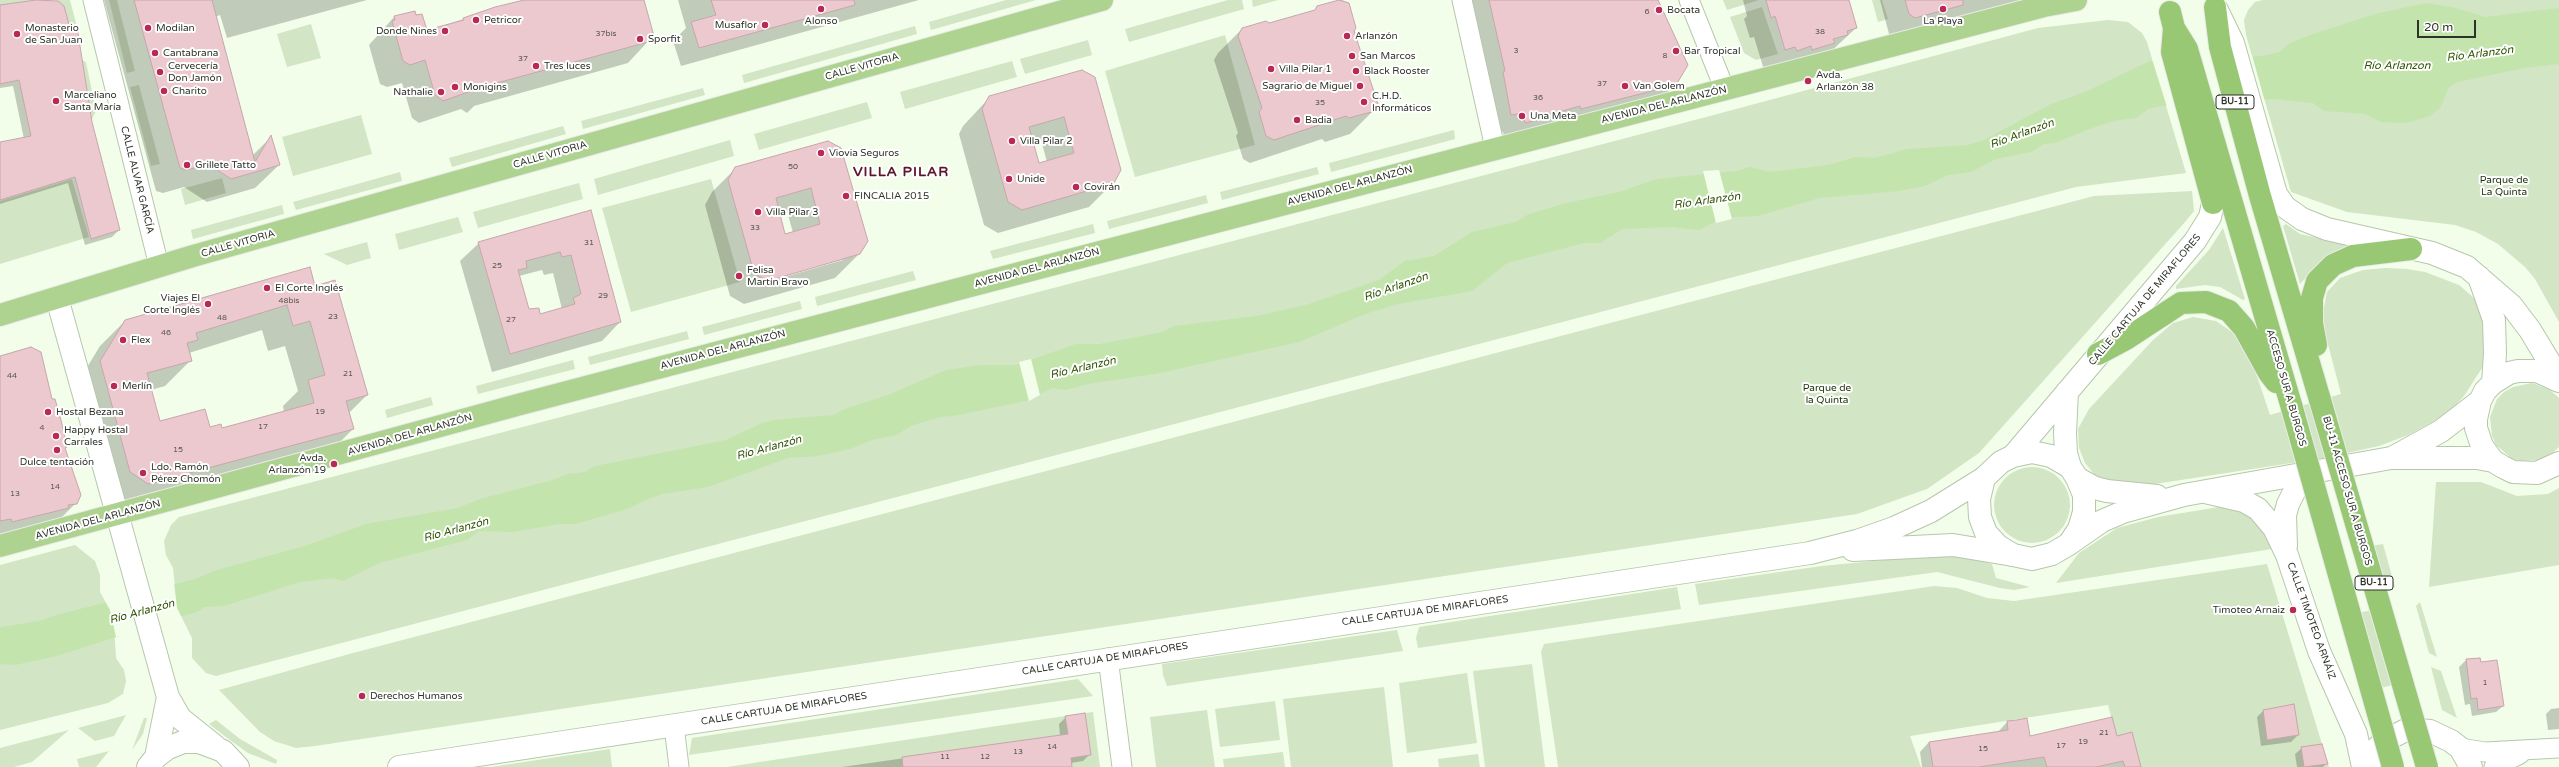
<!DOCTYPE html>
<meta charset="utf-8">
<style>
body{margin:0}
#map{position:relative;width:2559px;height:767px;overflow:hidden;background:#f2fee9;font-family:"Varela Round",sans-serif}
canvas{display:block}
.scale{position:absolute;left:2417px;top:20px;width:59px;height:18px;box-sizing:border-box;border:2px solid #2d3329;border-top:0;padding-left:5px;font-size:12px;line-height:14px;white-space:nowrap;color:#2d3329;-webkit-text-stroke:3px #fff;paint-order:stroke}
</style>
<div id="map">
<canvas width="2559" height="767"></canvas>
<div class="scale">20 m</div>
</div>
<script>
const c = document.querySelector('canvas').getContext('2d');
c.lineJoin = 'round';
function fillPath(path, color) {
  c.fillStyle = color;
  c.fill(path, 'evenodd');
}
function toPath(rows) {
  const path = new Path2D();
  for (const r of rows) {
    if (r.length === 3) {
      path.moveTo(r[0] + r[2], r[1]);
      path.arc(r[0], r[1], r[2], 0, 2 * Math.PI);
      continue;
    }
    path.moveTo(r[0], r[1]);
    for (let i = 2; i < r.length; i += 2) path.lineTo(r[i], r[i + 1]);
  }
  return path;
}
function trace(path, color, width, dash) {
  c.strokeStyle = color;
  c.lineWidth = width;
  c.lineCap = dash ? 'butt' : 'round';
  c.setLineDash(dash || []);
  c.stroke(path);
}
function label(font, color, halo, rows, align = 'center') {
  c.font = font + ' "Varela Round",sans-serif';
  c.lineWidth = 4;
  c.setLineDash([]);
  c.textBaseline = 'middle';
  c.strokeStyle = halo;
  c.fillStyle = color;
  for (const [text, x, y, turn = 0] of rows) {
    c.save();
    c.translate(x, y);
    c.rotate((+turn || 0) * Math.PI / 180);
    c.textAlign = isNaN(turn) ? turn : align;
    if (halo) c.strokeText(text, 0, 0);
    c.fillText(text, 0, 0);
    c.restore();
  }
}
fillPath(toPath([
 [0,0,36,0,0,5],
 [55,0,70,0,77,27,62,29,58,1],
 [109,0,117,0,135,71,127,73],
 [1006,0,1036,0,931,30,929,22],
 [1228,0,1242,0,1244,9,1129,42,1125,29],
 [1252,0,1278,0,1253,7],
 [1723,0,1759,0,1727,10],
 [1872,0,1882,0,1888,19,1878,22],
 [2263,0,2559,0,2559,322,2535,279,2525,267,2498,244,2476,232,2455,225,2347,212,2291,192,2246,35,2244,20,2248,10,2255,2],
 [1762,7,1778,54,1756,60,1744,53,1730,17],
 [2108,20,2128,22,2142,33,2147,42,2186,173,2076,187,216,676,206,673,192,658,192,638,177,608,173,568,166,555,164,541,171,525,179,517,1710,116,2038,28],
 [311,24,321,58,287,67,277,34],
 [915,26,917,34,744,83,742,75],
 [1225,35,1255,145,1135,177,1105,71],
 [1088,40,1092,55,1025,74,1020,59],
 [82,60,86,62,96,111,92,119],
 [1012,61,1017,77,905,109,900,92],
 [139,85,160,164,151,166,130,87],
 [703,88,705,95,583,129,581,121],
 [867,102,872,118,759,150,754,134],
 [361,115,372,154,293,176,282,137],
 [563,126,566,134,452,167,449,158],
 [1454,130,1455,139,1331,172,1329,163],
 [730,140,734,156,598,195,594,179],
 [1317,167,1319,174,1222,200,1220,192],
 [400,172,402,181,296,210,293,202],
 [222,178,226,193,185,205,181,189],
 [72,179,89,237,0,264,0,201],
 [711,179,740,282,631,312,602,208],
 [579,183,583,199,478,228,473,212],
 [2192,191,2194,211,2185,222,1979,453,1927,489,1857,514,315,746,296,748,274,741,260,732,219,690,353,653,2094,196],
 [1206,195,1208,203,1109,229,1107,221],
 [282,205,284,214,193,239,191,230],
 [458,217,463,232,399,250,395,234],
 [1093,224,1095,233,993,259,990,251],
 [2286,224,2300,234,2346,244,2347,247,2322,260,2300,284,2283,226],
 [2223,228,2245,299,2243,300,2220,287,2205,285,2176,289,2176,286,2209,250],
 [367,242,371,258,347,265,324,254],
 [2385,268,2407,269,2425,272,2459,285,2474,298,2482,313,2485,327,2484,365,2464,396,2451,410,2432,422,2408,435,2379,446,2324,458,2155,484,2124,485,2107,481,2094,474,2085,463,2079,448,2078,429,2089,409,2153,340,2173,323,2193,317,2216,321,2232,332,2249,352,2270,415,2341,394,2325,333,2323,313,2327,292,2340,278,2363,270],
 [913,271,916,280,817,306,815,297],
 [800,301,802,309,704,335,702,327],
 [687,331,689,339,590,365,588,357],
 [573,360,575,369,478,394,476,386],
 [2532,383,2550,390,2559,398,2559,447,2549,456,2540,460,2520,461,2511,458,2496,445,2492,436,2490,417,2497,399,2504,392,2513,387],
 [431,397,433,405,387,418,385,410],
 [2032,505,38],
 [2436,482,2481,482,2517,496,2548,494,2559,488,2559,565,2429,587],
 [2219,507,2242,510,2255,519,2268,537,2272,549,2056,583,2079,553,2117,528,2158,517],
 [2383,544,2395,587,2382,590,2370,546],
 [75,545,95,561,100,575,100,592,110,610,114,627,116,658,124,670,126,681,123,694,108,703,0,730,0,565],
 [1936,555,1964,557,1992,564,1996,578,2030,587,2014,590,2000,588,1937,572,1699,605,1695,584,1822,566],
 [2267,564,2329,767,2125,767,2108,705,1910,736,1921,767,1558,767,1541,652,1544,644,1934,586,1957,588,1987,598,2014,601],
 [1677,587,1681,609,1418,648,1416,638,1419,627],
 [2420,602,2437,657,2429,653,2416,606],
 [2390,606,2411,681,2380,688,2340,617],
 [1397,630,1403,651,1167,686,1163,675,1162,664],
 [1532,664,1545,767,1485,767,1473,671],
 [2431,667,2441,671,2457,718,2442,710],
 [1467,673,1477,743,1407,753,1399,683],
 [1078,679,1093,696,689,755,692,738],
 [1384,687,1393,767,1291,767,1283,699],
 [1275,701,1280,740,1220,747,1215,709],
 [1207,710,1215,767,1156,767,1150,717],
 [1093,712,1100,767,727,767,997,726],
 [126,715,114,736,95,741,78,728],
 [144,718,147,718,143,734,132,750],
 [216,720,240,739,277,760,276,764,248,753,226,737,209,724],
 [69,730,32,762,14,767,0,767,0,748],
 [610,749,612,767,491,767],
 [109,751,96,767,79,767,77,759],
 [1283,752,1285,767,1224,767,1223,759],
 [1478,754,1480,767,1439,767,1438,759]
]), '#d2e5c4');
fillPath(toPath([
 [2427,3,2456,8,2485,17,2559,8,2559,64,2524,68,2458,82,2449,87,2440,108,2430,116,2406,123,2381,122,2365,114,2324,111,2313,103,2275,99,2161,106,2148,109,2136,118,2118,120,2092,128,2055,143,2044,144,2031,152,1996,159,1971,172,1948,175,1925,186,1899,191,1819,198,1758,216,1735,217,1717,221,1699,230,1672,227,1622,229,1600,243,1584,243,1507,263,1472,291,1398,304,1365,314,1299,342,1160,373,1088,384,1066,390,1052,388,1026,401,953,416,940,417,910,426,897,435,872,440,850,449,818,456,788,458,708,487,662,494,643,501,630,508,576,524,559,524,513,532,479,531,467,540,379,563,343,581,333,578,300,582,224,606,204,607,199,611,53,657,15,665,0,664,0,627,40,621,53,616,195,579,217,570,305,546,366,524,458,508,480,499,549,481,568,474,585,472,595,466,726,440,760,424,774,420,834,415,845,409,888,395,946,370,981,365,1016,365,1076,344,1100,344,1163,332,1174,326,1257,316,1309,304,1379,280,1405,261,1434,256,1472,232,1516,222,1529,214,1566,203,1619,192,1657,179,1737,171,1749,167,1770,172,1828,165,1856,157,1875,158,1907,149,1968,145,1984,140,2051,104,2085,92,2150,61,2263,56,2280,52,2290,43,2310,35,2375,14]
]), '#c4e4ad');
fillPath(toPath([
 [2252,55,2265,102,2167,107,2152,59],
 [1719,170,1732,219,1716,223,1703,171],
 [1031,359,1040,395,1029,401,1019,362],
 [174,582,177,608,182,618,159,628,116,637,110,610,105,601]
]), '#f2fee9');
fillPath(toPath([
 [43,0,58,2,119,230,112,237,85,245,68,183,0,204,0,143,24,139,13,86,0,88,0,6],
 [104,0,367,0,227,38,220,15,215,17,253,155,271,137,279,165,255,188,207,202,184,187,163,193,156,191],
 [523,0,643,0,653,36,628,63,474,106,467,113,461,109,419,123,412,118,402,83,387,87,380,84,369,45,394,17,415,12,426,31],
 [678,0,919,0,681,66,673,41,686,28],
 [1342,0,1348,3,1374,110,1350,134,1325,142,1322,139,1250,163,1243,159,1236,136,1238,133,1214,60,1218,53,1242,29,1269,24,1314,11,1318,7],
 [1465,0,1658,0,1668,27,1670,26,1686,65,1676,84,1656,104,1506,142,1503,132,1492,135],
 [1743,0,1848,0,1856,28,1826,56,1764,70,1754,37,1750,38,1744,19,1747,16],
 [1880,0,2049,0,1895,38,1889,34],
 [1082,71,1113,183,1089,207,998,233,984,225,959,134,963,126,990,97],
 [1041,140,1047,162,1038,164,1032,143],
 [840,149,859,254,835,278,744,304,730,296,705,205,712,192,736,168],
 [787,211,793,233,785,235,779,213],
 [843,258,843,260,764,283,763,281],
 [591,211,620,322,602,341,492,372,460,261,479,243],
 [542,270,544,275,553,273,562,309,540,315,528,310,519,276],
 [314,287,367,395,349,413,353,429,328,454,122,509,75,387,100,346,126,320],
 [262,330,268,351,285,346,298,391,283,406,284,412,221,429,160,422,151,390,165,386,191,360,189,353],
 [0,357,52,401,66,447,64,449,76,503,58,521,0,538],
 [2480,659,2503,706,2496,712,2472,716,2470,704,2465,705,2459,667,2466,660],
 [2559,708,2559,729,2548,730,2546,714,2551,709],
 [2263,711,2298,735,2291,742,2261,746,2257,717],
 [1066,717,1090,754,1083,761,1071,763,1071,767,842,767,1060,736,1059,724],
 [2007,722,2029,737,2116,738,2132,734,2141,767,1922,767,1920,752,1929,742,1998,732],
 [2302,748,2326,764,2323,767,2297,767,2295,754]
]), '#0003');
const building = toPath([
 [36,0,58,1,64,6,70,28,77,27,92,122,120,230,91,239,75,177,0,200,0,142,31,136,19,80,0,84,0,5,36,0],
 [134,0,212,0,255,162,271,135,280,165,231,179,208,164,187,170,180,168,134,0],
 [524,0,644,0,654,36,651,37,652,41,493,84,491,90,485,86,443,101,435,95,425,60,410,65,403,61,392,21,395,20,394,16,415,11,416,15,422,14,427,30,464,20,463,18,495,7,524,0],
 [711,0,854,0,855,5,699,48,691,22,716,15,711,0],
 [1339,0,1349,3,1356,28,1354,31,1378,104,1375,111,1349,118,1346,116,1274,140,1266,136,1259,112,1262,108,1238,36,1242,28,1266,21,1269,23,1315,10,1317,6,1339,0],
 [1489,0,1658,0,1688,65,1676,85,1581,109,1580,106,1566,110,1548,114,1549,117,1525,123,1523,113,1511,115,1503,72,1505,71,1489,0],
 [1766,0,1849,0,1857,28,1847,31,1848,35,1833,39,1835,43,1812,50,1811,46,1797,51,1795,47,1785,50,1775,16,1771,18,1766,0],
 [1905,0,1963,0,1963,5,1915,18,1909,14,1905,0],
 [1082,70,1095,77,1121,170,1114,183,1022,210,1008,202,982,109,989,96,1082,70],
 [1064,117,1074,153,1039,163,1029,127,1064,117],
 [828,141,841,148,868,241,860,254,768,281,754,273,728,180,735,167,828,141],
 [811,188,820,224,785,234,776,198,811,188],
 [591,210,621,322,510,354,478,242,591,210],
 [560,252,562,257,571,255,581,294,573,298,575,304,540,314,539,308,529,309,518,270,527,268,526,261,560,252],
 [310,267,315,286,335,280,368,395,346,401,354,429,148,484,130,472,100,361,125,320,310,267],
 [287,305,293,326,310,321,325,375,308,380,314,403,222,428,221,424,210,427,205,409,160,421,147,373,192,361,187,343,198,340,196,333,287,305],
 [31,347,41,352,52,399,55,399,61,420,67,447,65,448,81,495,77,504,68,505,69,508,12,522,11,519,0,521,0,356,31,347],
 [2480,658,2481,662,2497,660,2504,706,2478,710,2477,698,2471,699,2466,659,2480,658],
 [2294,704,2299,735,2267,740,2263,710,2294,704],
 [1085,713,1091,755,1071,758,1072,767,903,767,902,757,1068,734,1065,716,1085,713],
 [2112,717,2117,736,2132,732,2141,767,2125,767,2123,761,2096,767,2047,767,2044,757,1979,767,1933,767,1929,742,2008,730,2007,721,2017,720,2027,718,2030,736,2112,717],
 [2322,744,2328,764,2304,767,2301,747,2322,744]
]);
fillPath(building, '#ebc9cf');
trace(building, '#c7a6ab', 1);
const minor = toPath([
 [93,0,159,266],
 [1462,0,1495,148],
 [1689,0,1725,90],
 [1108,658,1122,767],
 [674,726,679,767],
 [2460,748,2485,752,2559,748],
 [2494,767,2520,754]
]);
const tertiary = toPath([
 [57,298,168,697,180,718,215,746],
 [2205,492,2244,501,2258,509,2274,528,2287,555,2319,651,2356,734,2363,767],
 [2286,546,2285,515,2288,504,2295,490,2317,473],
 [1853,550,1953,545,2013,555],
 [156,757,168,697],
 [148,767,156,757,168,748,183,742,199,742,223,751,238,767],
 [399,767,1810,553,1857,541,1894,528,1931,511,1984,478],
 [2368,767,2376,749,2384,741,2408,729,2430,731,2451,741,2460,748,2471,767]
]);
const secondary = toPath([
 [2217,10,2233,43,2276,194,2285,207,2302,219,2327,229,2432,253,2467,267,2511,305,2530,330,2559,378],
 [2479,277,2494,320,2495,353,2493,383],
 [2559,381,2537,371,2518,371,2509,373,2493,383,2485,391,2480,401,2476,419,2476,428,2482,446,2493,461,2503,467,2513,472,2537,473,2559,463],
 [2067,392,2065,433,2066,453,2070,467],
 [2013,456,2195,241,2210,217,2213,203],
 [2392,458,2441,431,2480,401],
 [2077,478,2095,488,2107,491,2157,496],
 [2069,544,2079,529,2084,512,2084,495,2077,478,2070,467,2051,456,2032,452,2013,456,2001,462,1984,478,1979,499,1980,517,1986,533,1998,546,2013,555,2032,559,2052,554,2069,544,2102,521,2123,512,2184,495,2391,458,2477,458,2493,461]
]);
const trunk = toPath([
 [0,315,193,256,1102,0],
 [0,546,521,404,993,280,2044,6,2076,0]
]);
const motorway = toPath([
 [2215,7,2220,47,2260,196,2320,400],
 [2170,12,2174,28,2187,49,2292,408],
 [2174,28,2172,52,2213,203],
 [2316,345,2312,323,2312,298,2317,281,2333,265,2353,256,2411,249],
 [2098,354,2126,339,2181,303,2206,302,2229,311,2244,328,2269,373,2276,382]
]);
trace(minor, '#b7c6ad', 21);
trace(tertiary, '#b7c6ad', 24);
trace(secondary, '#b7c6ad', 24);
trace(trunk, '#eaebea', 24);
trace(motorway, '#eaebea', 24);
trace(minor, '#fff', 19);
trace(tertiary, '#fff', 22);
trace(secondary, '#fff', 22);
trace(trunk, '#aed390', 22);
trace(motorway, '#99c874', 22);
const motorwayBridge = toPath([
 [2320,400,2427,767],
 [2292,408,2393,767]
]);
trace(motorwayBridge, '#eaebea', 24, []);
trace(motorwayBridge, '#99c874', 22);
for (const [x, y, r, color] of [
 [821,9,4,"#b82956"],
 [1943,9,4,"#b82956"],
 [1659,10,4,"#b82956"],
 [476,20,4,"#b82956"],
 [765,25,4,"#b82956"],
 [148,28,4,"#b82956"],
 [445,31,4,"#b82956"],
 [17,34,4,"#b82956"],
 [1347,36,4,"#b82956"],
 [640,39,4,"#b82956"],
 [1676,51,4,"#b82956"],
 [155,53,4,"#b82956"],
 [1352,56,4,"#b82956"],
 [536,66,4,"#b82956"],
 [1271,69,4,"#b82956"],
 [1356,71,4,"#b82956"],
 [160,72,4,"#b82956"],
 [1808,81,4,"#b82956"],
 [1360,86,4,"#b82956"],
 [1625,86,4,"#b82956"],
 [455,87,4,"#b82956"],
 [164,91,4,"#b82956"],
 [441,92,4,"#b82956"],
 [56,101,4,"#b82956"],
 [1364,102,4,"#b82956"],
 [1522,116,4,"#b82956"],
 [1297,120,4,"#b82956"],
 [1012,141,4,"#b82956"],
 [821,153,4,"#b82956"],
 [187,165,4,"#b82956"],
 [1009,179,4,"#b82956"],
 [1076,187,4,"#b82956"],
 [846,196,4,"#b82956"],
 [758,212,4,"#b82956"],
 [739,276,4,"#b82956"],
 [267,288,4,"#b82956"],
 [208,304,4,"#b82956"],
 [123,340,4,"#b82956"],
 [114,386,4,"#b82956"],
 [48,412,4,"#b82956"],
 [56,436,4,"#b82956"],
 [57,450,4,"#b82956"],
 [334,464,4,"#b82956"],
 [143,473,4,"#b82956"],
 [2293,610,4,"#b82956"],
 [362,696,4,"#b82956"]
]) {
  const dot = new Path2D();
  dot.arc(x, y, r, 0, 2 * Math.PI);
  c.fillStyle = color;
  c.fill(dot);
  trace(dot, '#fff', 1.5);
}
label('8px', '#5c5852', null, [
 ["6",1647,12],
 ["38",1820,32],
 ["37bis",606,34],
 ["3",1516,51],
 ["8",1665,56],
 ["37",523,59],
 ["37",1602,84],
 ["36",1538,98],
 ["35",1320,103],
 ["50",793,167],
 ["33",755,228],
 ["31",589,243],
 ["25",497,266],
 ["29",603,296],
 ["48bis",289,301],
 ["23",333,317],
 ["48",222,318],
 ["27",511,320],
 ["46",166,333],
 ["21",348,374],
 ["44",12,376],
 ["19",320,412],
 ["17",263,427],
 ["4",42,428],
 ["15",178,450],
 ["14",55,487],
 ["13",15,494],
 ["1",2485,683],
 ["21",2104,733],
 ["19",2083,742],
 ["17",2061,746],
 ["14",1052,747],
 ["15",1983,749],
 ["13",1018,752],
 ["11",945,757],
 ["12",985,757]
]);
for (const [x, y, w] of [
 [2235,102,38],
 [2374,583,38]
]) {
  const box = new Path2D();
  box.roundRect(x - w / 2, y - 7, w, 14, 3);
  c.fillStyle = '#fff';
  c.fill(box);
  trace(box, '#2d3329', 1);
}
label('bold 9px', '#2d3329', null, [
 ["BU-11",2235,102],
 ["BU-11",2374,583]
]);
label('10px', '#2d3329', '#fff', [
 ["Bocata",1667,10],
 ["Petricor",484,20],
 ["Alonso",821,21,"center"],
 ["La Playa",1943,21,"center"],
 ["Musaflor",757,25,"right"],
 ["Monasterio",25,28],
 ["de San Juan",25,40],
 ["Modilan",156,28],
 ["Donde Nines",437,31,"right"],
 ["Arlanzón",1355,36],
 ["Sporfit",648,39],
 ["Bar Tropical",1684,51],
 ["Cantabrana",163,53],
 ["San Marcos",1360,56],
 ["Cervecería",168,66],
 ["Don Jamón",168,78],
 ["Tres luces",544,66],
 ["Villa Pilar 1",1279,69],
 ["Black Rooster",1364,71],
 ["Avda.",1816,75],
 ["Arlanzón 38",1816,87],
 ["Sagrario de Miguel",1352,86,"right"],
 ["Van Golem",1633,86],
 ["Monigins",463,87],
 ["Charito",172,91],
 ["Nathalie",433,92,"right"],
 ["Marceliano",64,95],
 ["Santa María",64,107],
 ["C.H.D.",1372,96],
 ["Informáticos",1372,108],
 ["Una Meta",1530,116],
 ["Badia",1305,120],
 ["Villa Pilar 2",1020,141],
 ["Viovia Seguros",829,153],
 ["Grillete Tatto",195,165],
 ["Unide",1017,179],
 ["Covirán",1084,187],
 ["FINCALIA 2015",854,196],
 ["Villa Pilar 3",766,212],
 ["Felisa",747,270],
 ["Martín Bravo",747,282],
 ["El Corte Inglés",275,288],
 ["Viajes El",200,298,"right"],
 ["Corte Inglés",200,310,"right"],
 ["Flex",131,340],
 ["Merlín",122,386],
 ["Hostal Bezana",56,412],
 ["Happy Hostal",64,430],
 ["Carrales",64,442],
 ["Avda.",326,458,"right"],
 ["Arlanzón 19",326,470,"right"],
 ["Dulce tentación",57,462,"center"],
 ["Ldo. Ramón",151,467],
 ["Pérez Chomón",151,479],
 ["Timoteo Arnaiz",2285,610,"right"],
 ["Derechos Humanos",370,696]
], 'left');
label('10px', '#2d3329', '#fff', [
 ["CALLE VITORIA",862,67,-16],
 ["AVENIDA DEL ARLANZÓN",1664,105,-14],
 ["CALLE VITORIA",550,155,-16],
 ["CALLE ALVAR GARCÍA",137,180,76],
 ["AVENIDA DEL ARLANZÓN",1350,186,-15],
 ["CALLE VITORIA",238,244,-16],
 ["AVENIDA DEL ARLANZÓN",1037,268,-15],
 ["CALLE CARTUJA DE MIRAFLORES",2145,300,-50],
 ["AVENIDA DEL ARLANZÓN",723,350,-15],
 ["ACCESO SUR A BURGOS",2286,388,74],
 ["AVENIDA DEL ARLANZÓN",410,435,-16],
 ["BU-11 ACCESO SUR A BURGOS",2347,491,74],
 ["AVENIDA DEL ARLANZÓN",98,520,-15],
 ["CALLE CARTUJA DE MIRAFLORES",1425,611,-8],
 ["CALLE TIMOTEO ARNÁIZ",2311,621,70],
 ["CALLE CARTUJA DE MIRAFLORES",1105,659,-9],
 ["CALLE CARTUJA DE MIRAFLORES",784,709,-9]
]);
label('10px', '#20330d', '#fff', [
 ["Parque de",2504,180],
 ["La Quinta",2504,192],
 ["Parque de",1827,388],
 ["la Quinta",1827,400]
]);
label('italic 11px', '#2e5201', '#fff', [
 ["Río Arlanzón",2480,54,-7],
 ["Río Arlanzon",2397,66],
 ["Río Arlanzón",2022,134,-20],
 ["Río Arlanzón",1707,201,-8],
 ["Río Arlanzón",1396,287,-19],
 ["Río Arlanzón",1083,368,-13],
 ["Río Arlanzón",769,448,-15],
 ["Río Arlanzón",456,530,-15],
 ["Río Arlanzón",142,612,-15]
]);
c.letterSpacing = '1px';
label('bold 14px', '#5c172b', '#fff', [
 ["VILLA PILAR",901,172]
]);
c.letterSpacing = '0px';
</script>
